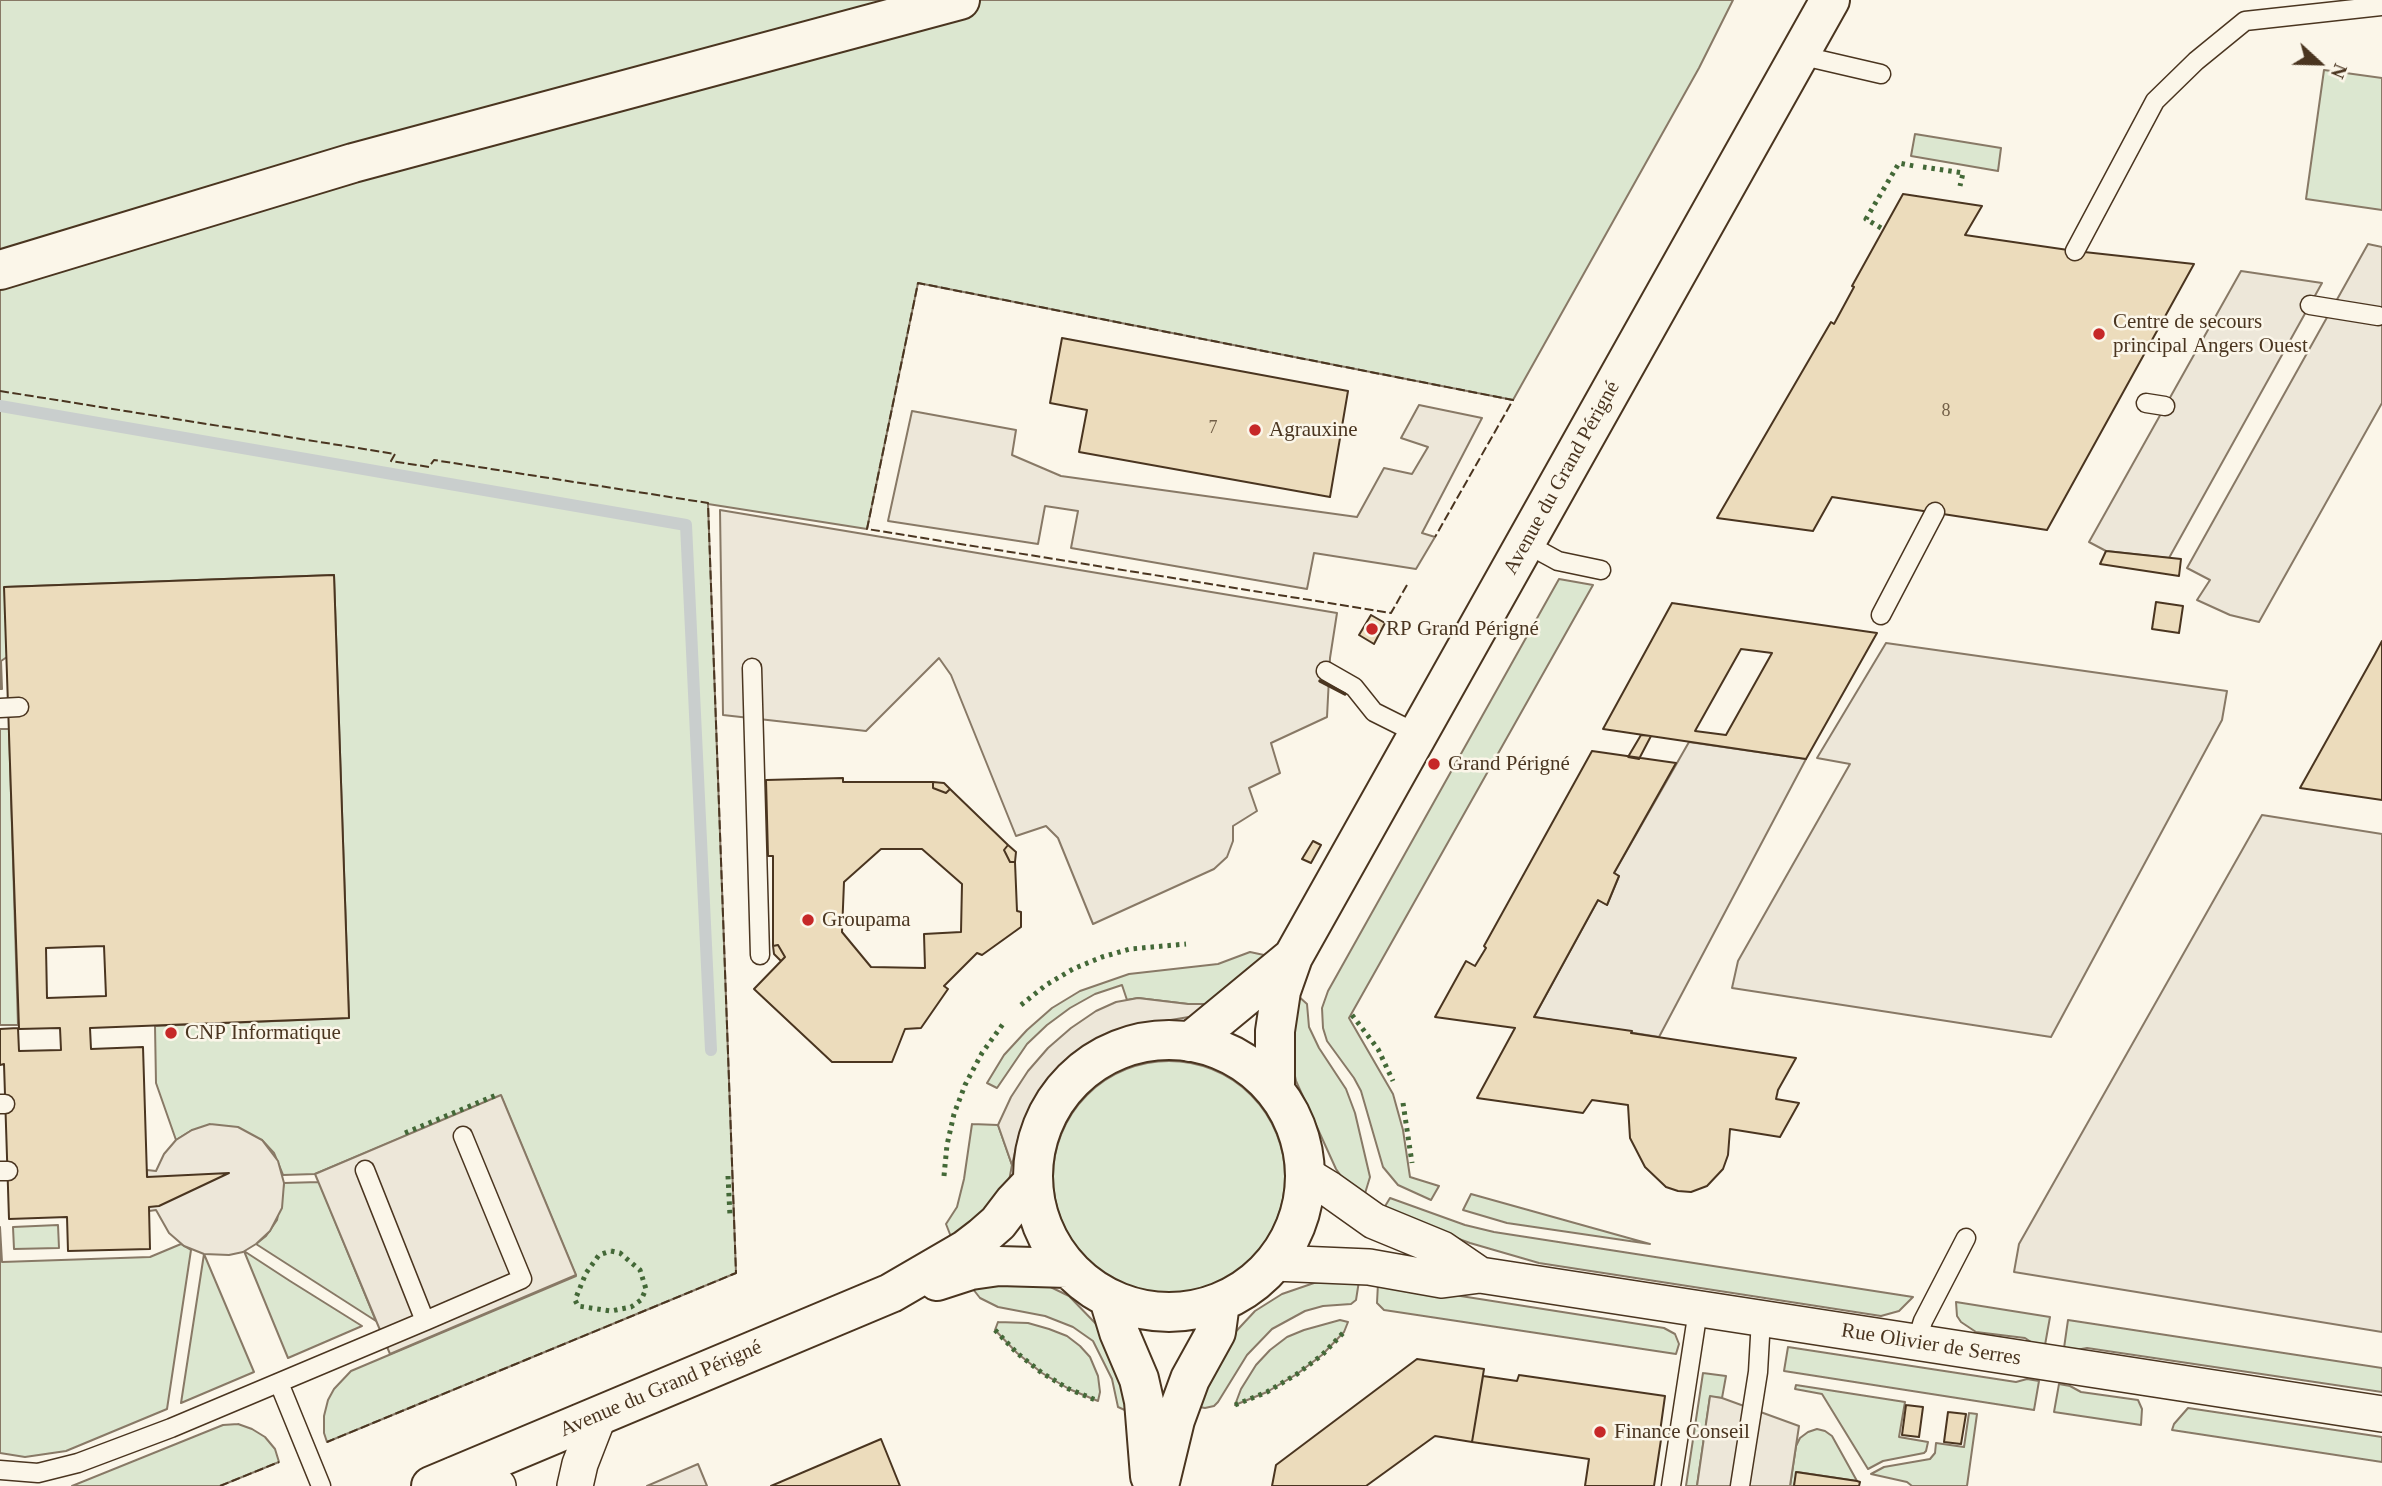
<!DOCTYPE html>
<meta charset="utf-8">
<style>
body{margin:0}
#map{position:relative;width:2382px;height:1486px;overflow:hidden;background:#fbf6e9;font-family:Georgia,serif}
canvas{display:block}
.north{position:absolute;left:2284px;top:28px;width:70px;height:70px;-webkit-text-stroke:5px #fbf6e9;paint-order:stroke;rotate:112deg;font-size:19px;font-weight:700;line-height:28px;text-align:center;color:#4a3520}
.north::after{content:'';display:block;margin:auto;width:24px;height:32px;background:#4a3520;clip-path:polygon(50% 0,100% 100%,50% 72%,0 100%)}
</style>
<div id="map">
<canvas width="2382" height="1486"></canvas>
<div class="north">N</div>
</div>
<script>
const c = document.querySelector('canvas').getContext('2d');
c.lineJoin = 'round';
function fillPath(path, color) {
  c.fillStyle = color;
  c.fill(path, 'evenodd');
}
function toPath(rows) {
  const path = new Path2D();
  for (const r of rows) {
    if (r.length === 3) {
      path.moveTo(r[0] + r[2], r[1]);
      path.arc(r[0], r[1], r[2], 0, 2 * Math.PI);
      continue;
    }
    path.moveTo(r[0], r[1]);
    for (let i = 2; i < r.length; i += 2) path.lineTo(r[i], r[i + 1]);
  }
  return path;
}
function trace(path, color, width, dash) {
  c.strokeStyle = color;
  c.lineWidth = width;
  c.lineCap = dash ? 'butt' : 'round';
  c.setLineDash(dash || []);
  c.stroke(path);
}
function label(font, color, halo, rows, align = 'center') {
  c.font = font + ' Georgia,serif';
  c.lineWidth = 5;
  c.setLineDash([]);
  c.textBaseline = 'middle';
  c.strokeStyle = halo;
  c.fillStyle = color;
  for (const [text, x, y, turn = 0] of rows) {
    c.save();
    c.translate(x, y);
    c.rotate((+turn || 0) * Math.PI / 180);
    c.textAlign = isNaN(turn) ? turn : align;
    if (halo) c.strokeText(text, 0, 0);
    c.fillText(text, 0, 0);
    c.restore();
  }
}
const green = toPath([
 [0,0,1733,0,1699,68,1513,400,918,283,867,529,708,504,736,1273,327,1442,324,1433,324,1416,328,1400,334,1389,351,1371,576,1276,501,1096,315,1174,283,1175,274,1153,262,1140,192,1130,176,1140,156,1083,155,1026,349,1018,334,575,5,587,7,657,1,661,2,689,0,689,0,0],
 [2324,70,2382,78,2382,210,2306,199,2324,70],
 [1915,134,2001,148,1998,171,1911,156,1915,134],
 [1559,579,1593,585,1349,1018,1393,1094,1403,1130,1410,1177,1439,1186,1431,1200,1398,1185,1383,1167,1361,1091,1354,1078,1327,1041,1323,1028,1322,1008,1328,991,1559,579],
 [0,729,9,729,18,1025,0,1025,0,729],
 [1250,952,1264,955,1260,967,1210,1004,1188,1004,1138,998,1127,1000,1122,985,1095,994,1070,1008,1047,1025,1027,1044,997,1088,987,1083,1004,1055,1027,1030,1052,1008,1080,991,1129,974,1218,964,1250,952],
 [1296,994,1307,1004,1309,1027,1319,1048,1346,1089,1355,1113,1370,1177,1363,1200,1346,1183,1336,1169,1296,1081,1291,1057,1296,994],
 [1169,1177,116],
 [972,1124,998,1125,1012,1165,1009,1181,955,1247,946,1224,957,1207,964,1179,972,1124],
 [319,1182,376,1321,256,1244,266,1236,277,1220,284,1183,319,1182],
 [1471,1194,1650,1244,1507,1223,1463,1210,1471,1194],
 [1390,1198,1465,1225,1494,1232,1913,1297,1899,1311,1881,1316,1539,1263,1470,1243,1437,1231,1384,1208,1390,1198],
 [58,1225,59,1248,14,1249,13,1227,58,1225],
 [0,1227,2,1262,150,1257,181,1244,191,1250,167,1409,66,1451,25,1457,0,1453,0,1227],
 [244,1251,290,1281,362,1326,288,1358,244,1251],
 [204,1254,254,1372,181,1403,204,1254],
 [1034,1279,1069,1296,1098,1326,1117,1362,1127,1411,1118,1407,1112,1379,1093,1341,1073,1327,1045,1316,998,1307,980,1298,969,1284,1034,1279],
 [1331,1280,1359,1281,1356,1300,1351,1304,1323,1306,1305,1311,1272,1329,1247,1355,1218,1402,1214,1406,1205,1408,1194,1406,1228,1340,1255,1311,1282,1294,1314,1283,1331,1280],
 [1378,1283,1664,1328,1675,1334,1679,1344,1676,1354,1384,1310,1377,1303,1378,1283],
 [1956,1302,2050,1317,2045,1345,2034,1344,2025,1338,1976,1332,1961,1322,1957,1316,1956,1302],
 [1340,1320,1348,1322,1344,1332,1322,1355,1297,1374,1267,1392,1235,1405,1241,1389,1256,1365,1270,1350,1287,1337,1304,1330,1340,1320],
 [2068,1320,2382,1368,2382,1392,2087,1348,2076,1350,2064,1348,2068,1320],
 [998,1322,1028,1323,1049,1329,1067,1336,1080,1346,1090,1357,1098,1376,1100,1392,1098,1401,1069,1389,1042,1373,1017,1353,995,1330,998,1322],
 [1788,1347,2016,1382,2027,1379,2039,1381,2034,1410,1784,1371,1788,1347],
 [1703,1373,1726,1376,1722,1398,1710,1397,1697,1486,1686,1486,1703,1373],
 [2059,1384,2070,1386,2081,1392,2138,1400,2142,1409,2141,1425,2054,1412,2059,1384],
 [1796,1385,1905,1402,1899,1437,1928,1442,1926,1451,1924,1453,1883,1461,1868,1469,1822,1394,1795,1389,1796,1385],
 [2188,1408,2382,1437,2382,1462,2172,1430,2174,1424,2188,1408],
 [1969,1413,1977,1414,1967,1486,1912,1486,1907,1482,1871,1474,1884,1467,1930,1459,1935,1453,1936,1443,1964,1447,1969,1413],
 [238,1424,252,1429,265,1437,275,1449,279,1462,220,1486,72,1486,223,1425,238,1424],
 [1817,1429,1825,1431,1832,1436,1857,1481,1797,1472,1794,1486,1790,1486,1796,1446,1800,1438,1808,1432,1817,1429]
]);
fillPath(green, '#dce7d0');
trace(green, '#887966', 2);
const parking = toPath([
 [2368,244,2382,247,2382,403,2259,622,2230,615,2197,600,2210,580,2187,568,2368,244],
 [2241,271,2322,283,2169,558,2106,551,2089,542,2241,271],
 [1419,405,1482,418,1422,533,1435,537,1416,569,1314,553,1307,589,1071,548,1078,511,1045,506,1038,544,888,521,912,411,1016,430,1012,455,1061,476,1357,517,1384,468,1412,474,1428,447,1401,438,1419,405],
 [720,510,1337,613,1330,658,1327,717,1271,743,1280,773,1249,788,1257,811,1233,826,1233,841,1227,857,1214,869,1093,924,1058,838,1046,826,1016,836,951,675,939,658,866,731,723,715,720,510],
 [1886,643,2227,691,2222,720,2051,1037,1732,988,1738,961,1850,764,1817,758,1886,643],
 [1689,742,1806,759,1659,1037,1534,1017,1598,900,1607,905,1619,876,1614,873,1689,742],
 [2262,815,2382,834,2382,1332,2014,1272,2019,1244,2262,815],
 [1138,998,1188,1004,1210,1004,1195,1016,1140,1025,1116,1032,1093,1043,1068,1060,1047,1082,1031,1107,1019,1135,1012,1165,998,1125,1011,1097,1028,1071,1048,1048,1071,1028,1096,1011,1116,1002,1138,998],
 [501,1095,576,1275,390,1354,315,1174,501,1095],
 [210,1124,238,1127,262,1140,278,1161,284,1183,282,1208,270,1231,256,1244,243,1252,229,1255,204,1254,184,1246,169,1233,156,1210,149,1211,148,1207,147,1170,156,1171,164,1154,176,1140,192,1130,210,1124],
 [1710,1396,1722,1398,1799,1426,1790,1486,1697,1486,1710,1396],
 [698,1464,707,1486,647,1486,698,1464]
]);
fillPath(parking, '#ede7d9');
trace(parking, '#887966', 2);
trace(toPath([
 [0,406,686,525,711,1050]
]), '#c9cecd', 12);
const building = toPath([
 [1903,194,1982,206,1965,235,2075,251,2194,264,2047,530,1832,497,1813,531,1717,518,1831,322,1834,324,1854,287,1852,286,1903,194],
 [1062,338,1348,391,1330,497,1079,452,1087,410,1050,403,1062,338],
 [2106,551,2181,559,2179,576,2100,564,2106,551],
 [334,575,349,1018,90,1028,91,1049,143,1047,147,1177,229,1173,159,1206,149,1207,150,1249,68,1251,67,1217,9,1219,4,1064,0,1065,0,1029,18,1028,19,1051,61,1050,60,1028,19,1029,4,587,334,575],
 [104,946,106,996,47,998,46,948,104,946],
 [2156,602,2183,606,2179,633,2152,629,2156,602],
 [1672,603,1759,616,1877,633,1806,759,1603,729,1672,603],
 [1741,649,1772,653,1726,735,1695,731,1741,649],
 [1371,615,1385,623,1374,644,1359,635,1371,615],
 [2382,641,2382,800,2300,788,2375,654,2382,641],
 [1641,735,1651,736,1639,759,1628,757,1641,735],
 [1592,751,1676,763,1614,873,1619,876,1607,905,1598,900,1534,1017,1632,1031,1631,1033,1796,1058,1778,1090,1776,1099,1799,1103,1780,1137,1730,1129,1728,1155,1723,1169,1707,1186,1691,1192,1678,1191,1666,1187,1645,1167,1630,1138,1628,1105,1592,1100,1583,1113,1477,1098,1515,1028,1435,1017,1466,961,1475,966,1486,948,1484,946,1592,751],
 [843,778,843,782,933,782,933,788,946,793,950,789,1008,845,1004,850,1010,862,1015,862,1017,911,1021,912,1021,927,982,955,977,953,944,986,948,989,921,1028,905,1029,892,1062,832,1062,754,989,785,957,778,945,773,946,773,856,768,856,766,780,843,778],
 [881,849,922,849,962,884,961,932,924,934,925,968,871,967,842,932,844,882,881,849],
 [933,782,944,783,950,789,946,793,933,788,933,782],
 [1313,841,1321,845,1311,863,1302,859,1313,841],
 [1008,845,1016,852,1015,862,1010,862,1004,850,1008,845],
 [778,945,785,957,781,961,774,954,773,946,778,945],
 [1417,1359,1484,1369,1472,1442,1435,1436,1366,1486,1272,1486,1276,1465,1417,1359],
 [1519,1375,1665,1396,1660,1432,1662,1433,1654,1486,1585,1486,1589,1459,1472,1442,1483,1376,1517,1381,1519,1375],
 [1906,1405,1923,1407,1919,1437,1902,1435,1906,1405],
 [1948,1412,1966,1414,1961,1444,1944,1442,1948,1412],
 [881,1439,900,1486,771,1486,881,1439],
 [1796,1472,1857,1481,1860,1482,1859,1486,1794,1486,1796,1472]
]);
fillPath(building, '#ecdcbc');
trace(building, '#4a3520', 2);
const service = toPath([
 [1799,55,1881,74],
 [2075,251,2155,101,2196,61,2245,21,2382,6],
 [2310,305,2378,316],
 [2146,403,2165,406],
 [1525,543,1558,561,1601,570],
 [1881,615,1935,512],
 [752,668,760,955],
 [1326,671,1354,687,1374,712,1418,734],
 [0,708,19,707],
 [0,1104,5,1104],
 [365,1170,425,1321,522,1279,463,1136],
 [0,1171,8,1171],
 [1916,1343,1923,1321,1966,1238],
 [279,1383,321,1486],
 [0,1470,38,1473,78,1463,171,1428,425,1321],
 [1671,1486,1698,1310],
 [1740,1486,1758,1372,1761,1319]
]);
const minor = toPath([
 [1306,1175,1329,1189,1374,1221,1442,1249,1480,1275],
 [1274,1263,1369,1267,1442,1280,1480,1275,2382,1414],
 [454,1475,498,1486],
 [575,1486,580,1464,599,1415]
]);
const tertiary = toPath([
 [1169,1176,136],
 [1190,1042,1293,957],
 [1275,1090,1275,1031,1281,991,1293,957,1830,0],
 [937,1281,971,1270,999,1266,1068,1268],
 [1109,1299,1119,1332,1139,1379,1144,1401,1150,1476],
 [431,1486,891,1293,965,1250,982,1237,998,1223,1014,1202,1033,1182],
 [1159,1486,1175,1420,1190,1379,1216,1332,1220,1303]
]);
const trunk = toPath([
 [0,270,353,163,960,0]
]);
trace(service, '#4a3520', 21);
trace(minor, '#4a3520', 38);
trace(tertiary, '#4a3520', 42);
trace(trunk, '#4a3520', 42);
trace(service, '#fbf6e9', 18);
trace(minor, '#fbf6e9', 35);
trace(tertiary, '#fbf6e9', 38);
trace(trunk, '#fbf6e9', 38);
trace(toPath([
 [1923,167,1963,173,1960,186],
 [1881,228,1866,219,1899,163,1914,166],
 [1021,1005,1046,985,1073,969,1102,957,1130,949,1186,944],
 [1352,1015,1378,1049,1393,1081],
 [1403,1103,1412,1163],
 [405,1133,499,1094],
 [728,1176,730,1216],
 [944,1176,947,1145,954,1114,965,1085,982,1053,1003,1024],
 [611,1251,620,1253,640,1270,646,1289,641,1300,631,1307,611,1311,578,1306,575,1300,586,1273,599,1255,611,1251],
 [995,1330,1017,1353,1042,1373,1069,1389,1098,1401],
 [1235,1405,1267,1392,1297,1374,1322,1355,1344,1332]
]), '#436837', 5, [3.5, 5]);
trace(toPath([
 [0,391,395,454,391,461,429,467,434,460,708,503,736,1273,327,1442],
 [1407,585,1391,613,867,529,918,283,1513,400,1435,537],
 [220,1486,279,1462]
]), '#4a3520', 2, [9, 3.5]);
trace(toPath([
 [1320,681,1345,694]
]), '#4a3520', 3.5);
for (const [x, y, r, color] of [
 [2099,334,7,"#c62828"],
 [1255,430,7,"#c62828"],
 [1372,629,7,"#c62828"],
 [1434,764,7,"#c62828"],
 [808,920,7,"#c62828"],
 [171,1033,7,"#c62828"],
 [1600,1432,7,"#c62828"]
]) {
  const dot = new Path2D();
  dot.arc(x, y, r, 0, 2 * Math.PI);
  c.fillStyle = color;
  c.fill(dot);
  trace(dot, '#fbf6e9', 2.5);
}
label('18px', '#725f47', null, [
 ["8",1946,411],
 ["7",1213,428]
]);
label('21px', '#4a3520', '#fbf6e9', [
 ["Centre de secours",2113,322],
 ["principal Angers Ouest",2113,346],
 ["Agrauxine",1269,430],
 ["RP Grand Périgné",1386,629],
 ["Grand Périgné",1448,764],
 ["Groupama",822,920],
 ["CNP Informatique",185,1033],
 ["Finance Conseil",1614,1432]
], 'left');
label('21px', '#4a3520', '#fbf6e9', [
 ["Avenue du Grand Périgné",1562,478,-61],
 ["Rue Olivier de Serres",1931,1345,9],
 ["Avenue du Grand Périgné",661,1389,-23]
]);
</script>
